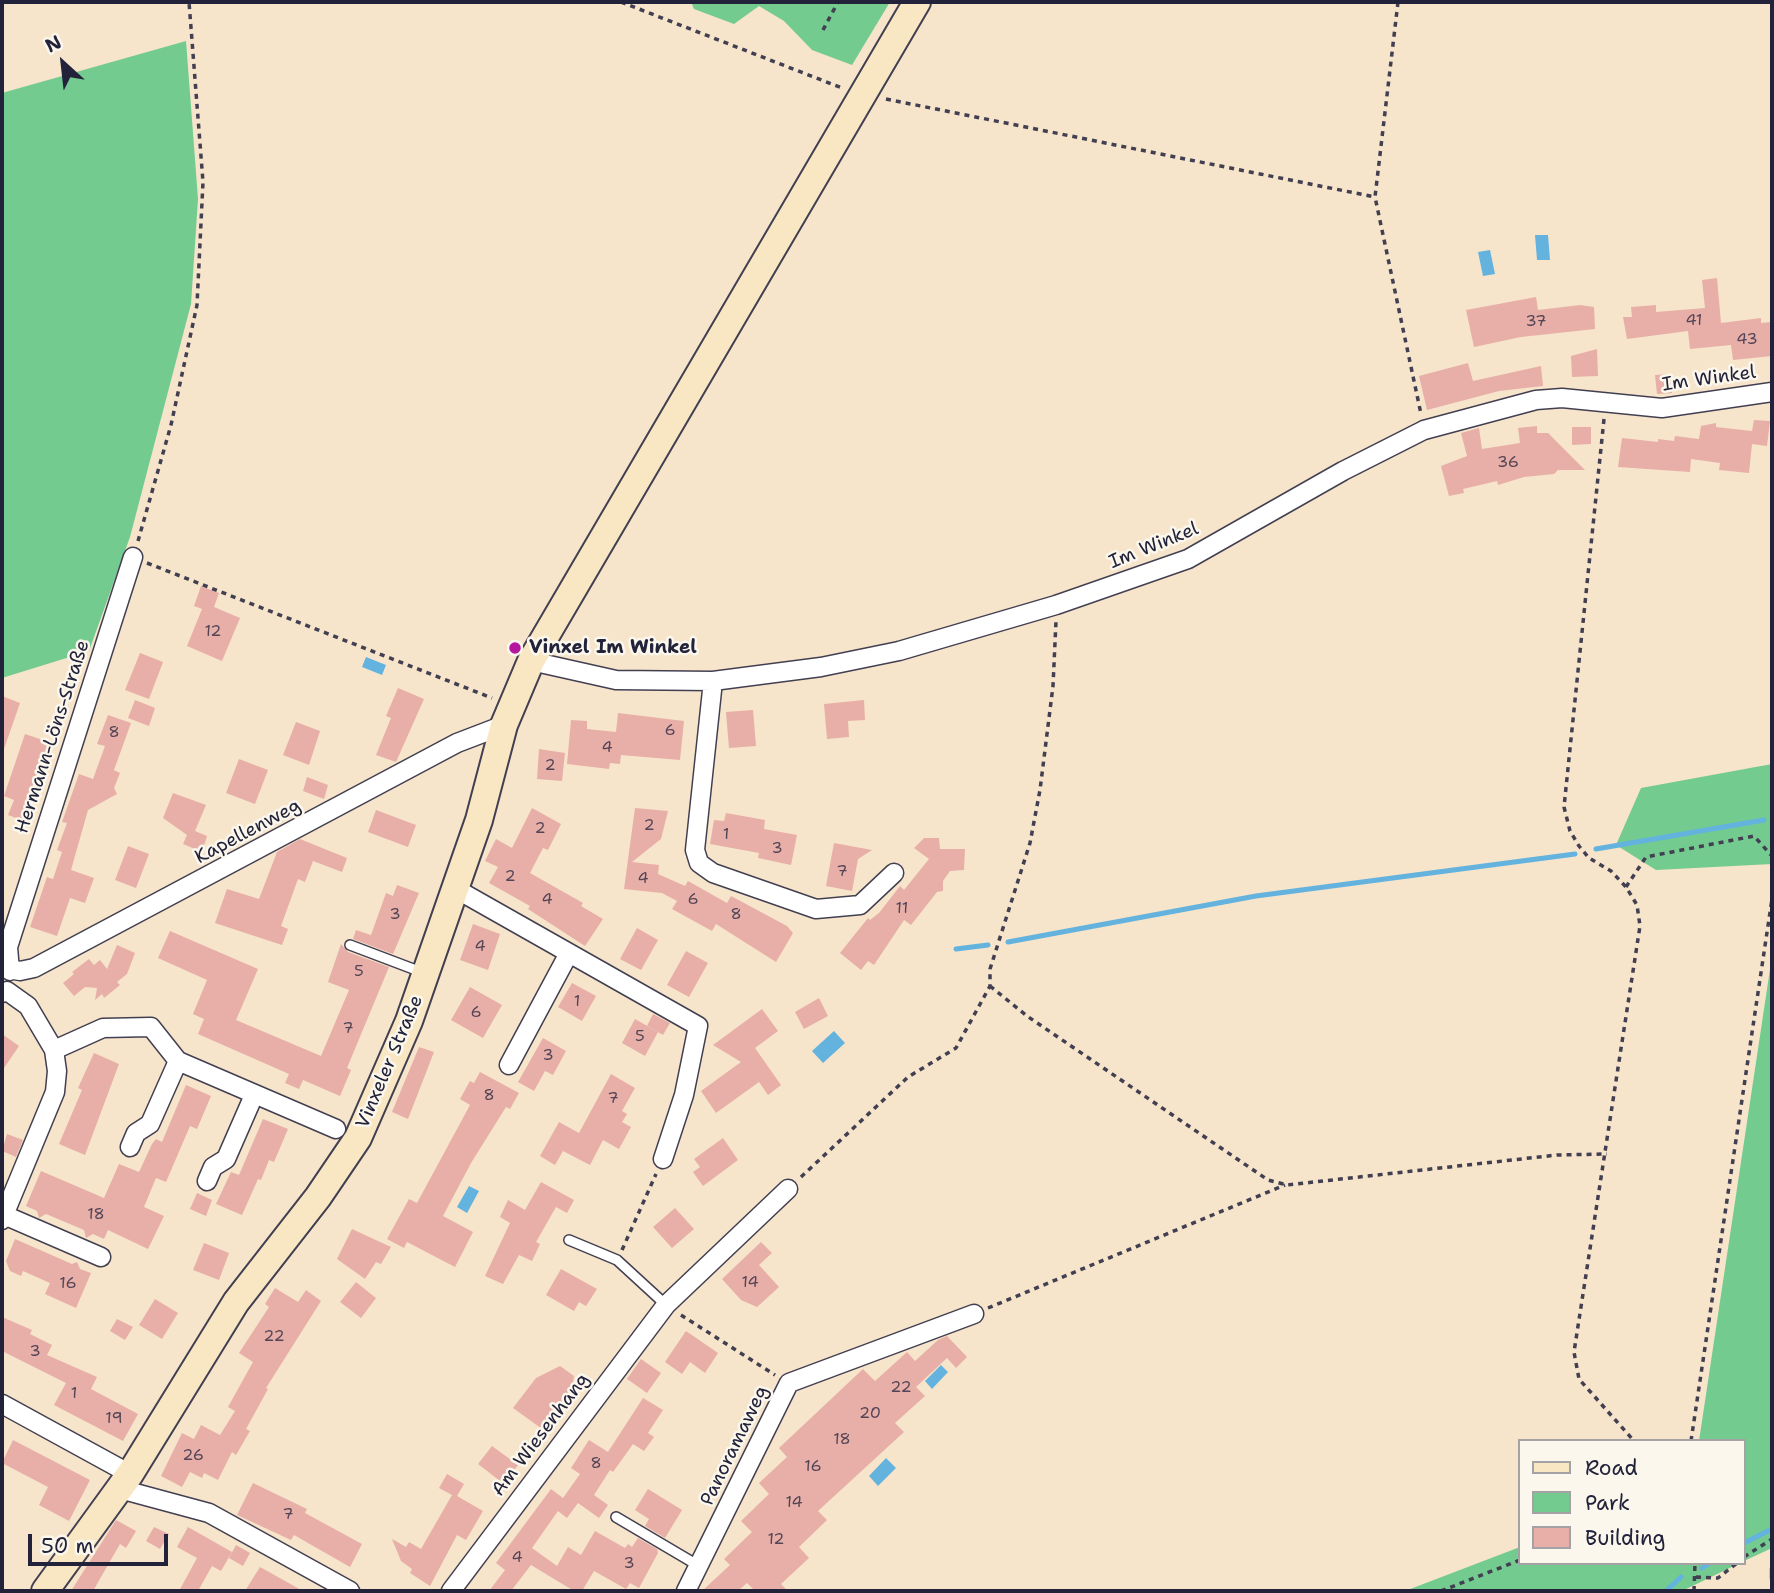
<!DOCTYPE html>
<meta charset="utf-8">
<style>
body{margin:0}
#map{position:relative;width:1774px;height:1593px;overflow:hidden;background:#f6e4cb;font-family:"Shantell Sans",sans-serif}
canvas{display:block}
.frame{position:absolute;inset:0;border:4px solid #22223b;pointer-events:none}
.legend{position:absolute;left:1518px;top:1439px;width:228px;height:126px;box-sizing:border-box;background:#fbf7ec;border:2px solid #a4a2a5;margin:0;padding:9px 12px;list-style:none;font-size:21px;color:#22223b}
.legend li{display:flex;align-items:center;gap:14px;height:35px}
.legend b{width:35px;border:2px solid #a4a2a5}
.north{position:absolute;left:28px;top:28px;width:70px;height:70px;-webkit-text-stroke:5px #fbf7ec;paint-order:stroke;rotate:333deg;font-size:19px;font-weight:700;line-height:28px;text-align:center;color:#22223b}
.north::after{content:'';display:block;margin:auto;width:24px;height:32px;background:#22223b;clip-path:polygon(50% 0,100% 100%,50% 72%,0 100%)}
.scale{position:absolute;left:28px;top:1534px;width:140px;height:32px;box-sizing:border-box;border:4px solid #22223b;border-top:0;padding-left:9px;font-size:21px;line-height:24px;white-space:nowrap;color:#22223b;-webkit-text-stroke:5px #fbf7ec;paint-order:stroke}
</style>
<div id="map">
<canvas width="1774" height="1593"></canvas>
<div class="frame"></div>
<ul class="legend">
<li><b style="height:9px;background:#f9e7c3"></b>Road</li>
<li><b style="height:19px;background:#73cb90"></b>Park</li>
<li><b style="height:19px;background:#e8afa8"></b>Building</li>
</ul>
<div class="north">N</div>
<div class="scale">50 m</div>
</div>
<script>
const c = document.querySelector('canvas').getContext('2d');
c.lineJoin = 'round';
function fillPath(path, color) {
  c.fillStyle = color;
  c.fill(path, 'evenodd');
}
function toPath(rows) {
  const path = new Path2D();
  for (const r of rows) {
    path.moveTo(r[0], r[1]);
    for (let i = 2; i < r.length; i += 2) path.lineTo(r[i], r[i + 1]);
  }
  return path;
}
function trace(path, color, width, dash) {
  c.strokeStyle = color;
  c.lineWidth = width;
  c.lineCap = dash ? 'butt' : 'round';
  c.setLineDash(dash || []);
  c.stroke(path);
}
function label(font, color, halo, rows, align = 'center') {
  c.font = font + ' "Shantell Sans",sans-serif';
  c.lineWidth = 5;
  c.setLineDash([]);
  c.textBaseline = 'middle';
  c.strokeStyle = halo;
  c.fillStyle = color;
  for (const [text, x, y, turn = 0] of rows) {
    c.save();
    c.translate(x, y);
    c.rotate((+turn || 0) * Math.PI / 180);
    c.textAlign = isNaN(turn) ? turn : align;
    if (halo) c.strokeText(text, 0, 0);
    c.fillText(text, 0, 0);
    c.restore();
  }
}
fillPath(toPath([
 [691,2,890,2,852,65,812,50,784,21,759,6,734,24,694,9],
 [186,41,198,199,191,304,130,537,89,651,2,678,2,93],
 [1772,764,1772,864,1656,870,1616,845,1641,788],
 [1772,956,1772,1548,1744,1561,1744,1441,1699,1441],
 [1520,1547,1520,1563,1740,1563,1682,1591,1405,1591]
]), '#73cb90');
fillPath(toPath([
 [1535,235,1548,235,1550,260,1537,260],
 [1490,250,1495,274,1483,276,1478,252],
 [366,657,386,665,382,675,362,667],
 [834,1031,845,1043,823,1063,812,1051],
 [469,1186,479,1191,467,1213,457,1207],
 [941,1365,948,1372,932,1389,925,1381],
 [886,1458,896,1468,878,1486,869,1476]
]), '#63b3de');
trace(toPath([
 [1596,849,1764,820],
 [1008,942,1256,896,1575,854],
 [956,949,988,945],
 [1744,1543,1772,1529],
 [1702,1568,1710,1563],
 [1772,1569,1772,1578],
 [1666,1591,1681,1577]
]), '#63b3de', 5);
fillPath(toPath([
 [1717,278,1721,323,1761,318,1761,323,1772,322,1772,356,1733,360,1731,345,1690,349,1688,331,1627,339,1623,317,1632,317,1631,307,1656,305,1656,312,1705,308,1702,280],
 [1536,297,1538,310,1580,305,1594,307,1595,329,1521,337,1474,347,1466,310],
 [1597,349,1598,376,1572,377,1571,356],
 [1468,363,1473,381,1541,366,1543,386,1499,391,1427,410,1419,376],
 [1671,374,1672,393,1657,394,1655,375],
 [1754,420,1770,421,1767,446,1752,444,1749,473,1719,470,1720,463,1691,459,1690,472,1618,467,1622,438,1658,442,1658,439,1674,441,1675,436,1699,439,1701,426,1716,423,1716,427,1752,431],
 [1537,426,1537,433,1548,433,1585,470,1558,470,1554,474,1524,477,1498,485,1497,481,1463,489,1464,493,1449,496,1441,466,1467,456,1461,433,1479,428,1482,449,1520,443,1518,428],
 [1572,427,1591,427,1591,444,1572,445],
 [201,586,219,593,214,607,240,618,222,661,187,646,202,609,194,606],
 [140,653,163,662,149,699,125,690],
 [398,688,424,699,396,762,376,755,391,718,386,716],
 [2,696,20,703,4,749,2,749],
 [135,700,155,708,149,726,128,718],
 [864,700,865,720,848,721,849,737,827,739,824,704],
 [753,710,756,746,729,748,726,712],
 [618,713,684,721,680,760,621,755,620,764,610,763,609,769,567,764,571,720,587,721,587,729,616,732],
 [108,715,131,723,114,770,120,773,114,788,117,794,88,810,71,870,94,878,85,903,70,898,57,936,30,927,47,877,53,879,62,852,57,850,67,823,62,822,79,774,93,779,105,746,97,744],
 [296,722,320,731,309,765,283,755],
 [25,734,49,742,24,821,8,815,14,800,4,796],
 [539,749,565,753,562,781,537,779],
 [239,759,268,770,255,804,226,793],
 [307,777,328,785,324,799,303,791],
 [173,793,206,805,195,831,207,836,202,852,183,844,187,835,163,818],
 [532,808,561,824,548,850,543,848,530,873,583,903,581,906,603,919,585,946,528,909,530,906,489,883,498,867,485,861,496,839,512,848],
 [635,808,668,811,661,839,632,862,659,865,658,874,685,886,688,881,727,903,731,896,787,926,793,933,776,962,716,924,712,931,672,909,677,901,662,893,624,889],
 [376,810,416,825,408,847,368,832],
 [726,813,765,820,764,829,797,835,791,865,758,858,759,853,710,844,714,820,724,821],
 [924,838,939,838,940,849,965,849,964,870,950,871,943,881,943,891,937,892,911,925,904,920,874,965,868,961,861,970,840,953,868,918,870,920,879,913,900,886,904,890,929,859,914,848],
 [300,839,347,858,342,872,313,861,305,882,298,879,281,926,288,929,282,945,215,923,227,889,259,899,277,852],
 [834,843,872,850,858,859,852,891,826,886],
 [128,846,149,854,136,888,115,880],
 [397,885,419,893,393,954,353,939,356,930,371,935,386,893,393,896],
 [473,924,500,934,488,970,460,960],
 [637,928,658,940,641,970,620,959],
 [170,931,258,969,236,1020,321,1056,349,990,328,982,341,944,348,952,389,967,347,1068,351,1070,340,1096,303,1080,299,1089,285,1083,289,1074,198,1034,204,1019,193,1014,207,980,158,958],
 [117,945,135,953,127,974,117,982,120,985,104,998,102,994,95,1000,97,988,85,987,74,996,63,983,74,974,72,972,89,959,94,965,100,960,107,969],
 [686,951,708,963,689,997,667,985],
 [572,983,596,996,582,1021,558,1007],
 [470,987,502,1005,483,1038,451,1020],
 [819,998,828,1016,804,1029,795,1012],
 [762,1009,778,1031,755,1048,781,1085,768,1095,759,1082,716,1113,701,1091,741,1062,713,1045],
 [653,1014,670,1023,663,1035,647,1026],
 [635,1019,658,1032,645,1056,622,1043],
 [2,1034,19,1046,2,1071],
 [543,1038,566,1051,553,1075,545,1071,534,1091,518,1082],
 [419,1047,434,1052,408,1119,392,1112],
 [94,1053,119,1064,85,1155,59,1144,82,1090,78,1088],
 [480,1072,519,1093,510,1109,506,1107,471,1163,443,1216,473,1232,455,1267,407,1242,404,1248,387,1239,409,1199,417,1203,470,1105,460,1099,470,1081,474,1083],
 [611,1074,635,1088,622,1111,627,1114,622,1122,631,1127,619,1149,603,1140,590,1165,563,1151,555,1165,540,1156,559,1122,579,1133],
 [186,1085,211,1096,197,1129,190,1126,166,1182,156,1178,144,1207,164,1216,148,1249,108,1230,104,1239,93,1234,86,1238,84,1230,46,1214,39,1218,37,1211,26,1206,41,1171,104,1198,119,1164,139,1172,152,1144,156,1139,162,1142],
 [263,1119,288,1129,274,1162,269,1160,261,1180,258,1179,242,1215,216,1204,231,1172,239,1175],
 [7,1134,23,1140,16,1157,2,1151],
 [723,1138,738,1160,703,1186,693,1172,700,1167,694,1159],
 [541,1182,574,1200,567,1213,556,1207,536,1242,540,1244,532,1261,519,1255,503,1284,485,1276,510,1223,500,1217,508,1200,525,1210],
 [197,1193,212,1200,206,1216,190,1209],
 [675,1208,694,1229,672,1248,653,1227],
 [352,1229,391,1247,381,1264,376,1262,365,1279,337,1259],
 [15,1239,72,1264,77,1262,80,1269,91,1273,76,1308,45,1294,50,1283,23,1271,21,1276,10,1271,6,1261],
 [761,1242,772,1253,759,1265,779,1287,757,1307,741,1300,722,1279],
 [204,1243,229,1253,219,1280,193,1270],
 [561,1269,597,1289,586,1306,579,1302,574,1311,546,1295],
 [356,1282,376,1298,361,1318,340,1302],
 [275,1288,298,1302,306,1290,321,1301,266,1388,268,1389,246,1429,250,1431,236,1455,232,1452,218,1480,204,1473,202,1478,190,1472,182,1487,161,1476,182,1433,194,1439,201,1425,220,1435,235,1411,228,1407,253,1362,239,1353,269,1307,265,1304],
 [155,1299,178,1313,162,1339,139,1325],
 [2,1317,32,1330,30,1334,52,1345,47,1355,97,1377,91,1389,138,1414,123,1441,54,1405,66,1383,2,1351],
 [117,1319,133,1327,125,1340,110,1331],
 [686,1331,718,1353,705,1373,690,1362,682,1374,665,1362],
 [947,1336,967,1357,956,1368,947,1358,916,1387,925,1396,895,1423,904,1432,818,1511,827,1520,799,1547,809,1558,781,1584,788,1591,755,1591,747,1583,738,1591,702,1591,730,1565,724,1559,752,1532,741,1521,769,1494,759,1483,787,1457,779,1448,863,1369,875,1381,907,1352,915,1361,938,1340],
 [641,1359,661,1373,647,1393,627,1379],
 [560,1366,574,1376,570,1399,545,1431,513,1408,536,1378],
 [643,1398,663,1410,648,1433,654,1437,644,1451,633,1444,613,1472,610,1470,594,1495,608,1505,599,1518,578,1503,567,1518,558,1511,532,1548,557,1566,568,1547,581,1555,595,1531,625,1548,628,1544,632,1547,638,1538,657,1549,658,1553,639,1588,630,1583,626,1589,594,1571,582,1591,574,1591,531,1565,511,1591,489,1591,505,1570,496,1563,551,1489,563,1498,580,1474,571,1468,589,1440,608,1452],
 [13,1440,90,1480,69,1521,39,1505,48,1487,2,1463],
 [492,1446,518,1465,504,1484,478,1464],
 [447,1474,464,1484,457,1496,483,1511,466,1540,457,1535,430,1586,410,1573,412,1569,401,1561,392,1539,406,1547,409,1542,421,1549,452,1495,439,1488],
 [253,1483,307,1509,305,1513,362,1544,350,1567,294,1535,291,1540,237,1515],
 [648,1489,682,1510,665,1538,645,1526,649,1519,635,1510],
 [116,1520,136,1531,126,1548,120,1544,93,1591,71,1591],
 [154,1527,169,1534,160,1549,146,1541],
 [188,1527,232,1552,221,1571,212,1566,198,1591,179,1591,197,1558,177,1547],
 [236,1545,250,1553,243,1566,229,1558],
 [260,1567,303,1591,245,1591]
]), '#e8afa8');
const lane = toPath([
 [350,945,424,973],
 [569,1240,617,1260,666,1305],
 [616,1517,699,1566]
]);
const street = toPath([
 [531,661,616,680,713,681,821,667,899,651,1056,605,1188,559,1343,471,1424,430,1536,400,1562,398,1662,408,1772,392],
 [713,681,695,850,699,863,713,873,816,909,860,905,894,873],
 [456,889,698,1026,684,1095,663,1159],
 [2,968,20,971,34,968,457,743,504,725],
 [10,971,8,947,133,557],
 [2,993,7,991,28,1006,54,1050,57,1071,55,1092,2,1220],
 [54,1050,103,1028,151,1027,178,1061,336,1129],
 [509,1065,569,953],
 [130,1147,136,1133,150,1124,178,1061],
 [207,1181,213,1167,226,1159,254,1095],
 [4,1215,101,1257],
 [2,1404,130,1474],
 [120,1489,209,1513,350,1591],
 [451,1591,666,1305,788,1189],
 [686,1591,789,1383,974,1314]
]);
const secondary = toPath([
 [45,1591,130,1474,236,1302,318,1197,358,1138,409,1021,479,820,504,725,531,661,917,2]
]);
trace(lane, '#423f51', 12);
trace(street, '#423f51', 21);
trace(secondary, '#423f51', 30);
trace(toPath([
 [621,2,842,88],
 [1398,2,1375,197,1421,414],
 [823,30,838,2],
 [886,99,1375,197],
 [1604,419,1564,807,1570,831,1579,846,1589,858,1611,871,1626,887,1637,905,1640,926,1574,1352,1579,1379,1634,1441],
 [138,541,171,425,197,305,203,182,189,2],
 [147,563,492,698],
 [1626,887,1646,857,1754,836,1772,856],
 [990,986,1027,1016,1268,1180,1287,1185,1557,1155,1607,1154],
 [801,1177,908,1077,956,1048,990,986,990,969,1030,843,1040,790,1053,686,1056,621],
 [622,1250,656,1174],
 [988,1308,1285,1185],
 [681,1315,775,1375],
 [1691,1441,1772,899],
 [1744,1557,1772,1539],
 [1696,1577,1718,1578,1737,1563],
 [1441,1591,1520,1560],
 [1694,1591,1695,1563]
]), '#423f51', 3.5, [5, 5]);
trace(lane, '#fff', 9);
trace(street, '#fff', 18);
trace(secondary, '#f9e7c3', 26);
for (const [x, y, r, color] of [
 [515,648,7,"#b5179e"]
]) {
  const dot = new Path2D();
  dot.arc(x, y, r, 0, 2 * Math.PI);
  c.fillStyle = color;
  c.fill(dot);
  trace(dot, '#fbf7ec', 2.5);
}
label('16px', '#544556', null, [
 ["41",1694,321],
 ["37",1536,322],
 ["43",1747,340],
 ["36",1508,463],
 ["12",213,632],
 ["6",670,731],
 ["8",114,733],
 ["4",607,748],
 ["2",550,766],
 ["2",649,826],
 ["2",540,829],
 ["1",726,835],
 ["3",777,849],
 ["7",842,872],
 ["2",510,877],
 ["4",643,879],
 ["4",547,900],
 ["6",693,900],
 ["11",902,909],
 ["3",395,915],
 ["8",736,915],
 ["4",480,947],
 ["5",359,972],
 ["1",577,1002],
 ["6",476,1013],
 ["7",348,1029],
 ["5",640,1037],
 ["3",548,1056],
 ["8",489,1096],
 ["7",613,1099],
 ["18",96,1215],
 ["14",750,1283],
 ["16",68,1284],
 ["22",274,1337],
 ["3",35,1352],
 ["22",901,1388],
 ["1",74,1394],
 ["20",870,1414],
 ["19",114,1419],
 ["18",842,1440],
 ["26",193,1456],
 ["8",596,1464],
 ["16",813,1467],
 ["14",794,1503],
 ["7",288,1515],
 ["12",776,1540],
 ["4",517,1558],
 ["3",629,1564]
]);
label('19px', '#22223b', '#fbf7ec', [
 ["Im Winkel",1709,379,-8],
 ["Im Winkel",1154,546,-22],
 ["Hermann-Löns-Straße",53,737,-72],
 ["Kapellenweg",248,832,-28],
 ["Vinxeler Straße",390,1062,-67],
 ["Am Wiesenhang",541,1435,-53],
 ["Panoramaweg",735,1446,-64]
]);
label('bold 19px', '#22223b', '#fbf7ec', [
 ["Vinxel Im Winkel",529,648]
], 'left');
</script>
